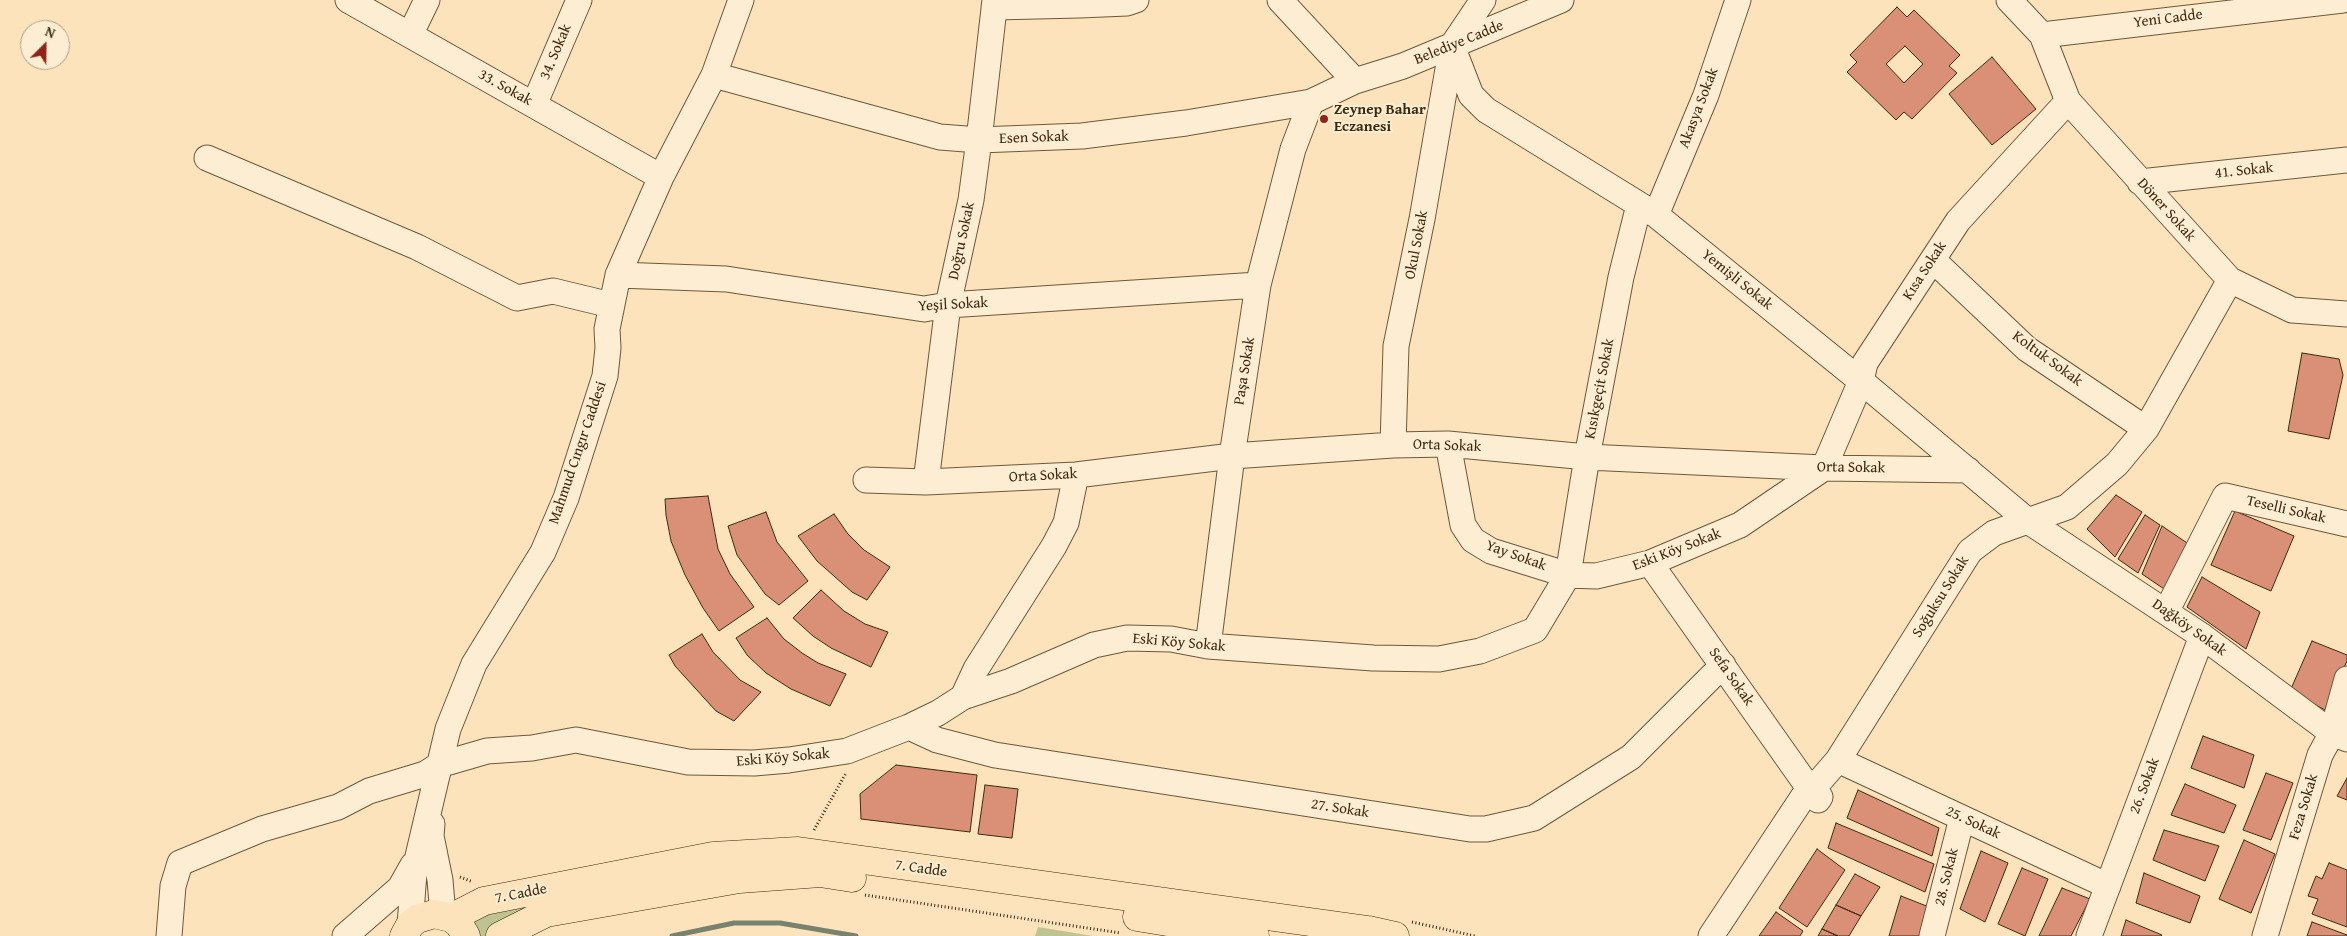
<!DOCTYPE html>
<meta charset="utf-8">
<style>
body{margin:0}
#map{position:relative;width:2347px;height:936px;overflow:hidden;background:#fce3bc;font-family:"Gentium Book Plus",serif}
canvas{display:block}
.north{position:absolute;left:20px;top:20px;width:50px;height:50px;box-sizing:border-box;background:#fdedd3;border:1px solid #b09f84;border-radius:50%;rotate:23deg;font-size:14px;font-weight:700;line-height:20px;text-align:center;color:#3d2a0e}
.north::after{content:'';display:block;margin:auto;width:18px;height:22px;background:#8f2418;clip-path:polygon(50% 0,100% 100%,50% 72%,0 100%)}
</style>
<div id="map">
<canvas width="2347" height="936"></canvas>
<div class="north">N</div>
</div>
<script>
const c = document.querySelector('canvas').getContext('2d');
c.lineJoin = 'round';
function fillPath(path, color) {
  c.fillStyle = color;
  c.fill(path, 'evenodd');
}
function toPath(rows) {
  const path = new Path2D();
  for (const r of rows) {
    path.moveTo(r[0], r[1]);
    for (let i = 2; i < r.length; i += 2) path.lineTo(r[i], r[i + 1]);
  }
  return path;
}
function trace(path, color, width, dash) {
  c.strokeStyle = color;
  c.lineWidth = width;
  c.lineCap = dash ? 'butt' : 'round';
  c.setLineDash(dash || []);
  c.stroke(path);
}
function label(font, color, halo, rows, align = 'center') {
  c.font = font + ' "Gentium Book Plus",serif';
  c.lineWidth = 4;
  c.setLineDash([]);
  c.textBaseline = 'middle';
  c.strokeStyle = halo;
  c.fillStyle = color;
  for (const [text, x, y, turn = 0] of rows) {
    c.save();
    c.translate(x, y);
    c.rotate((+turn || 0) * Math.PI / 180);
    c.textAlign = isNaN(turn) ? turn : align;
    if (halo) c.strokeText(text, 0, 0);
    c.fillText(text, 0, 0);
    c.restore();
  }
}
fillPath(toPath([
 [560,896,486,936,478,936,468,917],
 [1038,927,1093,936,1035,936]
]), '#bec491');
trace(toPath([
 [672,936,734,923,780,923,856,936]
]), '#78836f', 5);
const building = toPath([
 [1897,7,1907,17,1914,10,1960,55,1949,66,1957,73,1912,119,1904,112,1896,120,1847,72,1857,62,1850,55,1897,7],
 [1905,46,1923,64,1904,83,1886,64,1905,46],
 [1992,57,2036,109,1992,145,1949,94,1992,57],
 [2302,353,2339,359,2343,375,2329,439,2288,431,2302,353],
 [2116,495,2142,512,2115,557,2087,529,2116,495],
 [708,496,718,549,730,574,754,607,719,631,703,608,685,575,671,541,666,515,665,499,708,496],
 [2235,511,2294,536,2271,591,2211,565,2235,511],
 [766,512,777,542,808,581,779,605,765,594,737,555,728,526,766,512],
 [834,514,848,534,864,550,890,567,867,600,852,592,817,561,798,536,834,514],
 [2145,515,2160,525,2138,573,2118,559,2145,515],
 [2162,526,2193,547,2170,593,2142,574,2162,526],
 [2202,577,2260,612,2246,649,2187,607,2202,577],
 [821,590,844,611,865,624,888,632,871,667,831,648,813,636,793,618,821,590],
 [767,618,784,639,802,653,818,663,846,674,830,706,791,689,766,673,747,655,736,638,767,618],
 [702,634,713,652,740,680,761,692,734,721,716,711,675,666,669,655,702,634],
 [2312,641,2347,655,2347,661,2325,710,2290,691,2312,641],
 [2203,736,2254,755,2244,788,2191,768,2203,736],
 [896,765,977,775,970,832,861,819,860,794,896,765],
 [2266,773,2293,783,2271,840,2243,830,2266,773],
 [2347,778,2347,800,2337,796,2347,778],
 [2185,784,2236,805,2224,833,2171,815,2185,784],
 [985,785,1018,789,1012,838,978,834,985,785],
 [1858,790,1939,828,1932,856,1847,818,1858,790],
 [1836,823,1934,864,1925,892,1828,848,1836,823],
 [2164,830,2219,846,2205,881,2153,860,2164,830],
 [2244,840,2275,854,2251,913,2219,899,2244,840],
 [1817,849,1845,870,1807,927,1779,908,1817,849],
 [1981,851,2008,863,1985,922,1960,909,1981,851],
 [2329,863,2347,870,2347,927,2312,914,2318,899,2308,896,2316,876,2322,879,2329,863],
 [2022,868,2048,879,2025,936,1998,924,2022,868],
 [2144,873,2200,896,2190,923,2136,903,2144,873],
 [1855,874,1880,887,1861,916,1836,905,1855,874],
 [2062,888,2090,899,2071,936,2039,936,2062,888],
 [1901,896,1929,907,1920,936,1889,936,1901,896],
 [1836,905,1861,916,1849,936,1838,936,1822,929,1836,905],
 [1776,912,1803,931,1800,936,1759,936,1776,912],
 [2126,920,2162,935,2161,936,2121,936,2126,920],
 [2312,922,2347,935,2347,936,2307,936,2312,922],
 [1822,929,1838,936,1818,936,1822,929]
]);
fillPath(building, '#da9077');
trace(building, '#3d2a0e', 1);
const minor = toPath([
 [348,0,661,177],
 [1280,0,1355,81],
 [2009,0,2042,35,2343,0],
 [994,7,1080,5,1127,3,1136,0],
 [410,35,427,0],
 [2042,35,2068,101,2230,280,2292,310,2347,314],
 [1452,46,1471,95,1486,110,1656,215,1861,381,2028,521,2202,636,2332,733,2347,739],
 [714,75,940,137,979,140,1082,136,1186,123,1311,102,1355,81,1403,66,1561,0],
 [534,105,579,0],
 [207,158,417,247,517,298,553,291,611,305],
 [2140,182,2347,160],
 [1656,215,1706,95,1738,0],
 [1933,260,2027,349,2146,429],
 [618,275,726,279,924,309,948,305,1258,285],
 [1448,444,1463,525,1473,540,1491,551,1568,575,1587,457,1621,277,1639,205],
 [1393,445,1396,346,1422,219,1452,46,1483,0],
 [866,480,926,482,1076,475,1232,456,1393,445,1448,444,1587,457,1824,468,1968,470],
 [926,482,948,305,971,200,979,140,995,0],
 [1650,563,1811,791,1820,797,1818,800],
 [2166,612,2225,496,2347,524],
 [1208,646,1232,456,1258,285,1293,149,1311,102],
 [963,697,976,669,1054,546,1066,523,1076,475],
 [909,727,937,740,995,755,1470,829,1486,829,1534,818,1631,757,1723,665],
 [1838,760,2108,886],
 [432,824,431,836,440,880,443,915],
 [410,925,414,873,448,729,474,664,543,552,566,498,605,376,608,348,607,329,618,275,661,177,714,75,741,0],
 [169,936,173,886,180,863,262,829,338,807,369,791,425,774,439,765,487,751,532,748,576,740,688,762,754,763,789,760,847,751,909,727,938,713,963,697,1011,681,1094,645,1127,638,1171,639,1208,646,1373,658,1439,659,1480,651,1535,630,1568,575,1596,576,1650,563,1740,525,1824,468,1861,381,1865,363,1958,221,2068,101],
 [345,936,400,888,413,865],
 [1711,936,1807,791,1811,791,1838,760,1970,551,1994,533,2067,507,2117,464,2146,429,2230,280],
 [1932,936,1962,818],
 [2089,936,2202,636],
 [2265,936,2320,755,2332,733,2347,679]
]);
const major = toPath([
 [1137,917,1255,936],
 [451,918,484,901,713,856,798,851,1368,930,1395,936],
 [404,936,410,925,417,919,434,914,451,918,459,924,466,936],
 [500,936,546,913,739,879,820,873,852,878]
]);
trace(minor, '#6d583a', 27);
trace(major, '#3d2a0e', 29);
trace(toPath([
 [814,830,846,773],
 [460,877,473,882],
 [865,895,1121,933],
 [1412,922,1475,936]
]), '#3d2a0e', 3, [1, 2.5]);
trace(minor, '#fdedd3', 25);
trace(major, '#fce3bc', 28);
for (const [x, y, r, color] of [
 [1324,119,5,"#8f2418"]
]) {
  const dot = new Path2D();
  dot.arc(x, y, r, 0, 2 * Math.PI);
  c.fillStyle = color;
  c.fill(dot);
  trace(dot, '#fdedd3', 2);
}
label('15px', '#3d2a0e', '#fdedd3', [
 ["Yeni Cadde",2168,19,-7],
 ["Belediye Cadde",1459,43,-22],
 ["34. Sokak",556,52,-67],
 ["33. Sokak",505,88,29],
 ["Akasya Sokak",1699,108,-69],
 ["Esen Sokak",1034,138,-2],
 ["41. Sokak",2244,171,-6],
 ["Döner Sokak",2166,210,48],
 ["Doğru Sokak",962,241,-78],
 ["Okul Sokak",1417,245,-79],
 ["Kısa Sokak",1925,271,-57],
 ["Yemişli Sokak",1737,280,39],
 ["Yeşil Sokak",953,305,-3],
 ["Koltuk Sokak",2047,359,36],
 ["Paşa Sokak",1245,371,-81],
 ["Kısıkgeçit Sokak",1600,389,-79],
 ["Orta Sokak",1447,446,2],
 ["Mahmud Cıngır Caddesi",578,453,-71],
 ["Orta Sokak",1851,468,1],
 ["Orta Sokak",1043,476,-3],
 ["Teselli Sokak",2286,510,13],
 ["Eski Köy Sokak",1677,550,-21],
 ["Yay Sokak",1516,556,20],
 ["Soğuksu Sokak",1941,597,-58],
 ["Dağköy Sokak",2189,628,35],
 ["Eski Köy Sokak",1179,643,5],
 ["Sefa Sokak",1731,677,55],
 ["Eski Köy Sokak",783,758,-5],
 ["26. Sokak",2145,786,-69],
 ["Feza Sokak",2304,807,-73],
 ["27. Sokak",1340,809,9],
 ["25. Sokak",1973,823,25],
 ["7. Cadde",921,869,8],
 ["28. Sokak",1947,877,-76],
 ["7. Cadde",521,894,-11]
]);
label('bold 15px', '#3d2a0e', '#fdedd3', [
 ["Zeynep Bahar",1334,110],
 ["Eczanesi",1334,127]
], 'left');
</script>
